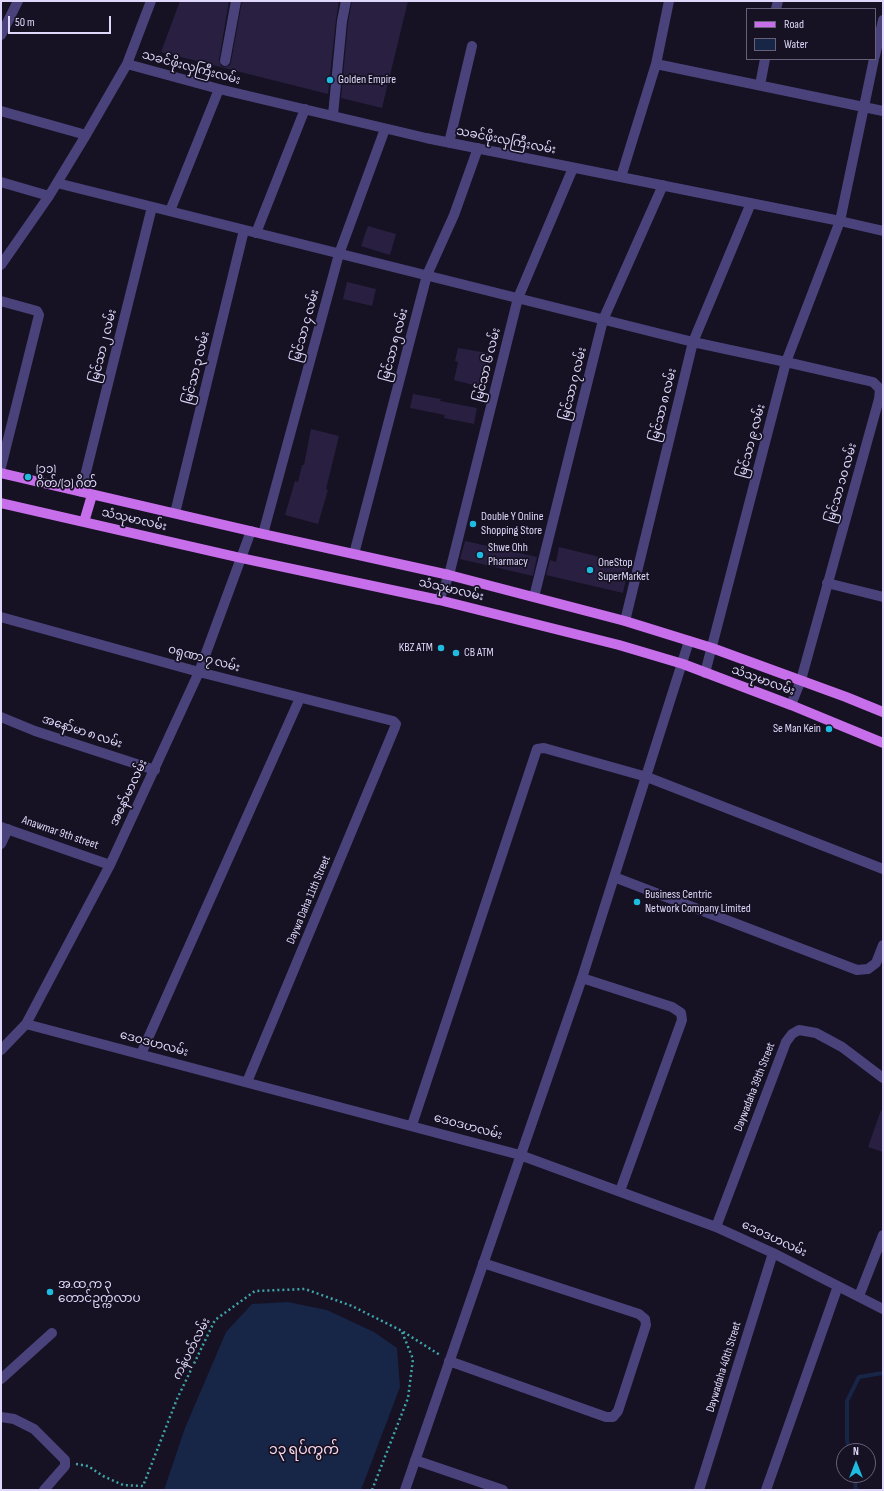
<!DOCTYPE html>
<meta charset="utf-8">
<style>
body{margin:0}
#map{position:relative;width:884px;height:1491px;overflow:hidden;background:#161123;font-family:"Sofia Sans Condensed",sans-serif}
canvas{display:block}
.frame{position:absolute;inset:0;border:2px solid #dfd8fa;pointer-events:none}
.legend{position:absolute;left:746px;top:8px;width:130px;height:52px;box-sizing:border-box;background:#161123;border:1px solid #666179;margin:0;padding:5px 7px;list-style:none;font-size:12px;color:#dfd8fa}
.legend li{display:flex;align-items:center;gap:8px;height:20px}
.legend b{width:20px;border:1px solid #666179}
.north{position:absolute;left:836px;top:1443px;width:40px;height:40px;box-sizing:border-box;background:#161123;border:1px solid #666179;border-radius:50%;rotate:0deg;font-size:11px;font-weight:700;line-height:16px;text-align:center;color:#dfd8fa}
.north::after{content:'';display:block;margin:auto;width:14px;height:18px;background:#1ebce0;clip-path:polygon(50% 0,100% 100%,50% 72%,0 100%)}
.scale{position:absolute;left:8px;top:16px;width:103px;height:18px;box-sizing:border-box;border:2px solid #dfd8fa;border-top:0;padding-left:5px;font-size:12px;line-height:14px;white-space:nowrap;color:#dfd8fa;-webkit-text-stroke:3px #161123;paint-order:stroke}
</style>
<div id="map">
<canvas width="884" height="1491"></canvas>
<div class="frame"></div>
<ul class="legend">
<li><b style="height:5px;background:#c76eeb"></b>Road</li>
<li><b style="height:11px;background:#172547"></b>Water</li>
</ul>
<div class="north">N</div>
<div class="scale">50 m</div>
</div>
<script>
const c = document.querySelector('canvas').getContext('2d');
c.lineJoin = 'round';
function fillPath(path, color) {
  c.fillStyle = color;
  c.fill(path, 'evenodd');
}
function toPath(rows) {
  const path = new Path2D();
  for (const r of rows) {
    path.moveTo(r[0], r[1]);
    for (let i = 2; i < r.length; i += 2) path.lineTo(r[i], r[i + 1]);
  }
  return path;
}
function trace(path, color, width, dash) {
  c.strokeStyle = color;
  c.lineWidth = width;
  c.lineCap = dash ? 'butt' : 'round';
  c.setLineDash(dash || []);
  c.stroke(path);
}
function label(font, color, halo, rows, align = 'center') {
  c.font = font + ' "Sofia Sans Condensed","Noto Sans Myanmar",sans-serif';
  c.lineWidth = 3.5;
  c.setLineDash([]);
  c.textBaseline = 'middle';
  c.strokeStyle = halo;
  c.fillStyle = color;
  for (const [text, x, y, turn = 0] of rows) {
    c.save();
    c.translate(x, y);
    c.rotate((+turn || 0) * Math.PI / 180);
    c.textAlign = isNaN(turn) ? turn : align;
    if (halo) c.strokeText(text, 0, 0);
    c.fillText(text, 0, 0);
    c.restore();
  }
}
fillPath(toPath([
 [288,1302,327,1310,374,1332,397,1348,400,1387,361,1490,164,1490,185,1428,226,1332,252,1304]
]), '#172547');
trace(toPath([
 [849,1451,847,1440,847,1401,859,1377,883,1373],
 [854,1475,856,1490]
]), '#172547', 4);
fillPath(toPath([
 [180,1,229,1,219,60,221,66,224,67,230,65,231,62,242,1,339,1,336,20,328,94,161,52],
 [352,1,408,1,382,108,341,98,348,22],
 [368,226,396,234,390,255,361,246],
 [347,282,376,289,372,306,343,299],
 [458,348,488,353,481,387,454,380,458,362,455,361],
 [413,394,441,399,440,401,477,408,474,424,444,418,445,415,410,408],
 [311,429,339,436,326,489,328,490,318,524,285,515,295,481,298,482,302,465,304,465],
 [465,541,537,557,533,576,460,559],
 [559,547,629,564,623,593,546,575,550,560,556,562],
 [881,1110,883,1110,883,1152,868,1147]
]), '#292041');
trace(toPath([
 [76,1464,88,1466,103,1476,123,1485,143,1486,177,1399,215,1320,255,1291,305,1289,352,1306,402,1331,440,1355],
 [372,1490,408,1398,413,1359,402,1332]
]), '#3fa4a7', 2.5, [2, 3]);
trace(toPath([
 [776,9,778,1],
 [1,35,18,1],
 [875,56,883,20],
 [225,61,236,1],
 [127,64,219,89,426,138,840,221,883,231],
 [656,64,883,111],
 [760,85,765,59],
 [1,111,86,135],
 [333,115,342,21,346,1],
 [449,143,472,46],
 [621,177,656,64,669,1],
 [1,182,49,196],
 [57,183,693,342,786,362,873,382,880,389,879,399,801,680,791,705],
 [170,211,219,89],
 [256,233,305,109],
 [1,265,49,196,86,135,127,64,151,1],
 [1,301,37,311,39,315,1,467],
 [81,492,152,207],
 [175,513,244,230],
 [263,534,339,254,385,129],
 [354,554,427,275,454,215,478,148],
 [827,583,883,597],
 [534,597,603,320,663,185],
 [439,600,449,575,518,298,573,168],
 [1,617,199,672,393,721,396,724,395,727,247,1082],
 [625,621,693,342,751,203],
 [705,673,786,362,840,221,874,59],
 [1,717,35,731,155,770],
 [1,827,110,865],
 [1,844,8,829],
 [614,877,857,970,868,969,876,963,883,945],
 [582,978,672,1007,681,1013,682,1020,620,1191],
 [26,1024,520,1155,716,1227,773,1253,883,1309],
 [1,1050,26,1024,110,865,199,672,251,531],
 [141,1054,300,698],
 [412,1125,537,749,544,748,647,777,883,869],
 [716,1227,786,1042,792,1034,799,1030,816,1033,842,1047,883,1078],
 [859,1296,883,1235],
 [449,1361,606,1417,613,1417,618,1411,646,1325,645,1319,639,1314,483,1263],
 [1,1379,52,1333],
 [1,1417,14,1419,34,1429,65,1460,65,1466,44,1490],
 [415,1460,503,1490],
 [405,1490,582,978,689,641],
 [699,1490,773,1253],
 [766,1490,838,1286]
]), '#4a437b', 10);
trace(toPath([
 [1,473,263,534,449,575,625,621,712,648,846,697,883,712],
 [1,503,241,558,439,600,619,645,683,664,791,705,883,743],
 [84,522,92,495]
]), '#c76eeb', 10);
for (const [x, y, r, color] of [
 [330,80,4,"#1ebce0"],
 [28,477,4,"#1ebce0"],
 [473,524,4,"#1ebce0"],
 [480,555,4,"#1ebce0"],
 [590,570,4,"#1ebce0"],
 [441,648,4,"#1ebce0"],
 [456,653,4,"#1ebce0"],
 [829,729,4,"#1ebce0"],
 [637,902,4,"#1ebce0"],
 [50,1292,4,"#1ebce0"]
]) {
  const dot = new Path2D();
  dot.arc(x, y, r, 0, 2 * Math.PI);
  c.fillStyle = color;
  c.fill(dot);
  trace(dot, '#161123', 1.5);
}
label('12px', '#dfd8fa', '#161123', [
 ["သခင်ဖိုးလှကြီးလမ်း",191,68,15],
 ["သခင်ဖိုးလှကြီးလမ်း",506,141,11],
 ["မြင်သာ ၄ လမ်း",306,326,-75],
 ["မြင်သာ ၅ လမ်း",395,345,-75],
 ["မြင်သာ ၂ လမ်း",104,346,-76],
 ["မြင်သာ ၆ လမ်း",488,365,-76],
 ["မြင်သာ ၃ လမ်း",197,368,-76],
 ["မြင်သာ ၇ လမ်း",574,384,-76],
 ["မြင်သာ ၈ လမ်း",664,405,-76],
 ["မြင်သာ ၉ လမ်း",752,441,-75],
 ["မြင်သာ ၁၀ လမ်း",842,483,-74],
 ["သံသုမာလမ်း",134,520,13],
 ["သံသုမာလမ်း",451,590,13],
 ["၀ရုဏာ ၇ လမ်း",204,659,15],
 ["သံသုမာလမ်း",763,681,20],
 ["အနော်မာ ၈ လမ်း",82,732,18],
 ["အနော်မာလမ်း",129,793,-65],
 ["Anawmar 9th street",60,833,19],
 ["Daywa Daha 11th Street",309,900,-67],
 ["ဒေဝဒဟလမ်း",154,1044,15],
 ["Daywadaha 39th Street",755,1087,-69],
 ["ဒေဝဒဟလမ်း",468,1127,15],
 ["ဒေဝဒဟလမ်း",774,1239,25],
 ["ကန်ပတ်လမ်း",192,1349,-63],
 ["Daywadaha 40th Street",724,1367,-73]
]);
label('12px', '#dfd8fa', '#161123', [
 ["Golden Empire",338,80],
 ["(၃၁)",36,470],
 ["ဂိတ်/(၁) ဂိတ်",36,484],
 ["Double Y Online",481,517],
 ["Shopping Store",481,531],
 ["Shwe Ohh",488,548],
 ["Pharmacy",488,562],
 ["OneStop",598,563],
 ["SuperMarket",598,577],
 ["KBZ ATM",433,648,"right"],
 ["CB ATM",464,653],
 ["Se Man Kein",821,729,"right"],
 ["Business Centric",645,895],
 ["Network Company Limited",645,909],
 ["အ.ထ.က ၃",58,1285],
 ["တောင်ဥက္ကလာပ",58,1299]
], 'left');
label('14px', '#fadaec', '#161123', [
 ["၁၃ ရပ်ကွက်",304,1450]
]);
</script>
